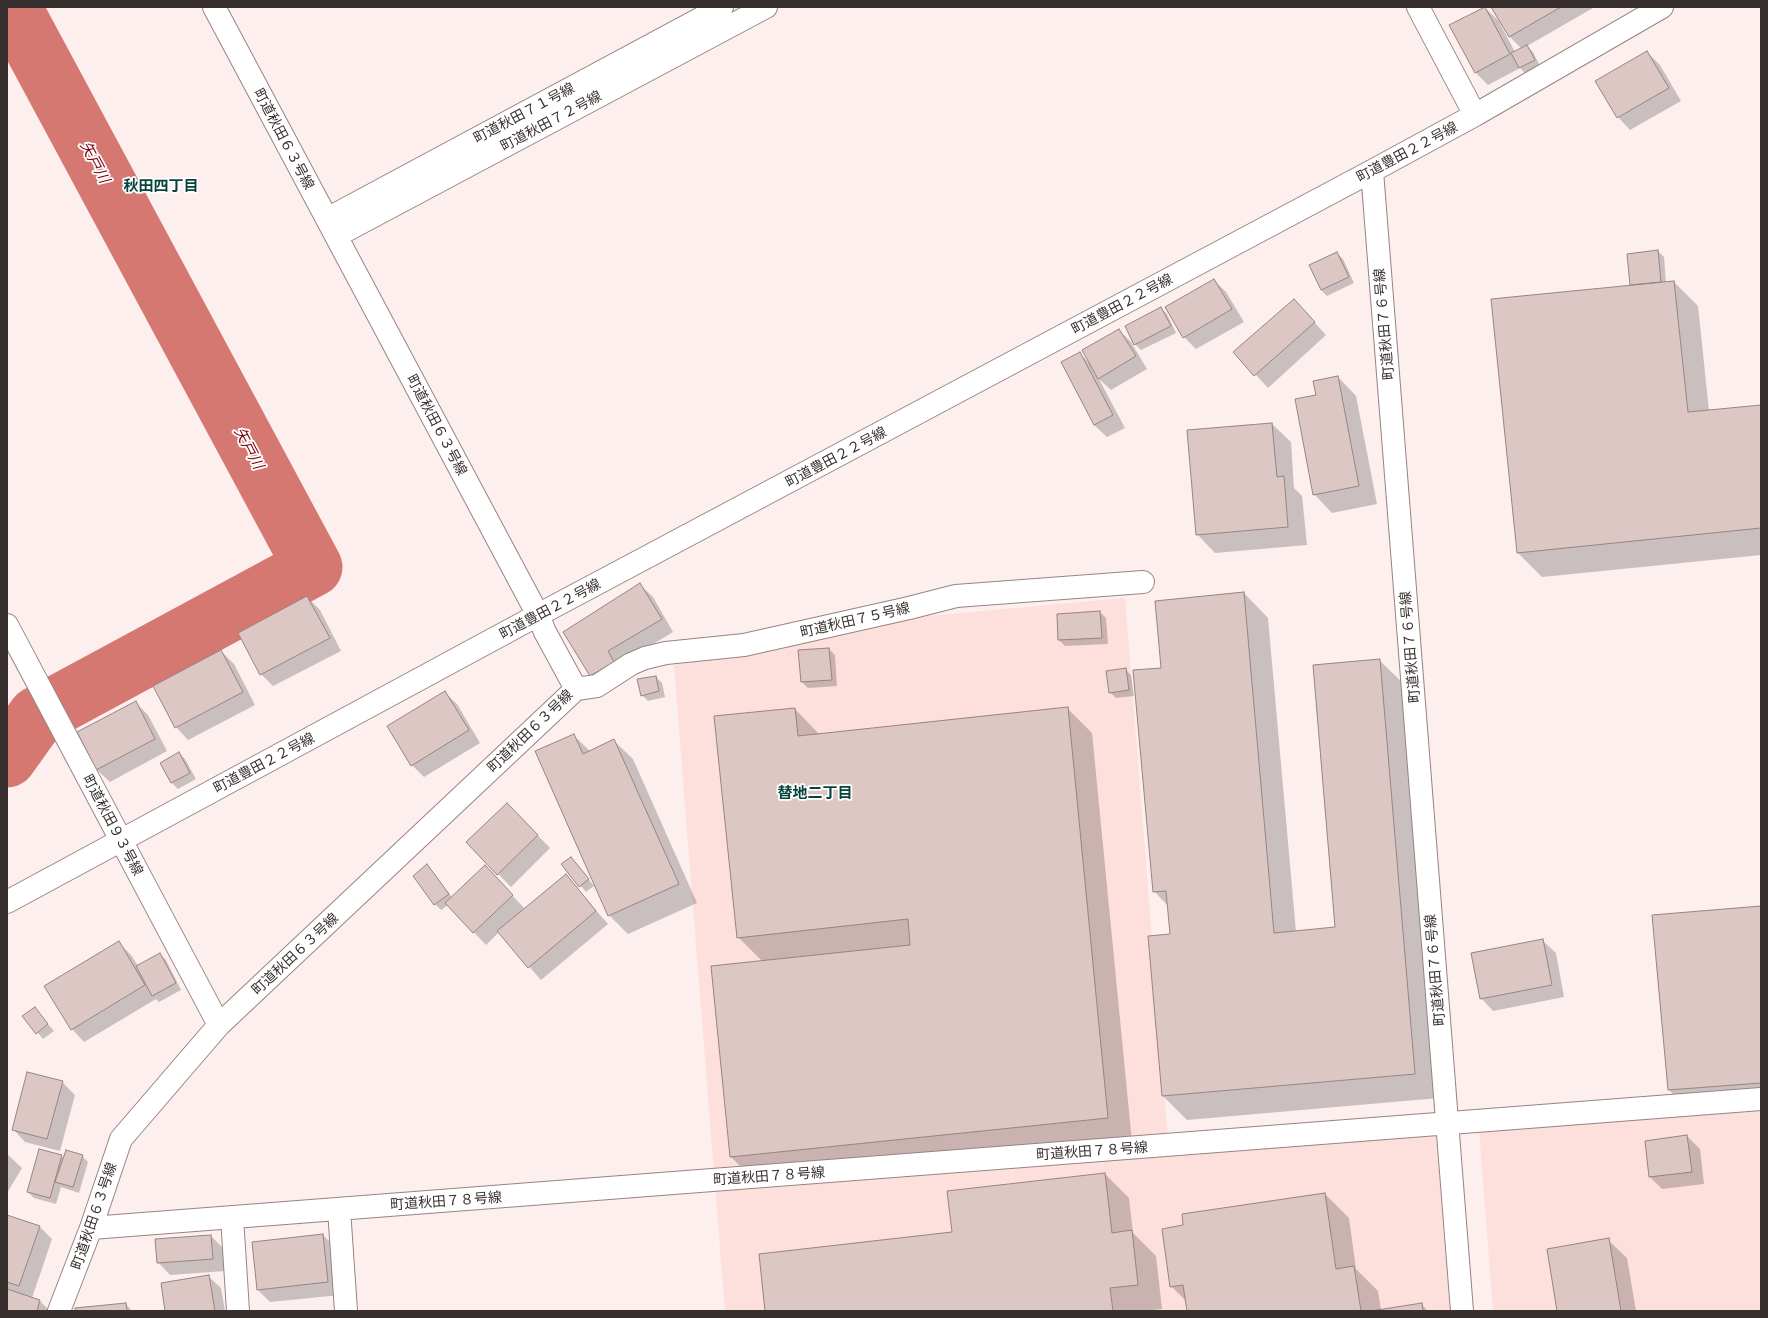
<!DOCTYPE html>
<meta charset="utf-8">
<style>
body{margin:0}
#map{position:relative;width:1768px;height:1318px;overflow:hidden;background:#fcefee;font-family:Barlow,sans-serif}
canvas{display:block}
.frame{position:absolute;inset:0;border:8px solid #38302f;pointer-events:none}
</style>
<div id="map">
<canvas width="1768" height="1318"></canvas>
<div class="frame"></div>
</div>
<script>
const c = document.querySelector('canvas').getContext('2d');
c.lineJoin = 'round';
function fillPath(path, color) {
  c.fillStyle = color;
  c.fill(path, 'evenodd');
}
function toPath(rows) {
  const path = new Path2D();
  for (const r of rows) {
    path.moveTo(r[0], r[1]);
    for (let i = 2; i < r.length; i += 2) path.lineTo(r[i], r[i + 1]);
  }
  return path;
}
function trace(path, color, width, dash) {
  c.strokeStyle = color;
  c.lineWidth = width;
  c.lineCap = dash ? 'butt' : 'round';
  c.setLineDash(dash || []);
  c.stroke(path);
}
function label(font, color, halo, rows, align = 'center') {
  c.font = font + ' Barlow,"Noto Sans JP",sans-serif';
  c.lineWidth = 3.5;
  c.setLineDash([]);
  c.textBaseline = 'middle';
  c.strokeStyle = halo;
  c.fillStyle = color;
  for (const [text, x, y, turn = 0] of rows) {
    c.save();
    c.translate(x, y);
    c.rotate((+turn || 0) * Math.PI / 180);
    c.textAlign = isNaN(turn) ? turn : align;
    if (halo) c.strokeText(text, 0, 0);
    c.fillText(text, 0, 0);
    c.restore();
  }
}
fillPath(toPath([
 [1125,598,1169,1154,1436,1132,1450,1311,725,1311,674,665,917,617],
 [1761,1108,1761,1311,1493,1311,1479,1130]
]), '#fddfdc');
fillPath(toPath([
 [1492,7,1593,7,1593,8,1527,46,1533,52,1540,66,1526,74,1520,68,1488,85,1475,72,1485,8,1498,20,1515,52,1522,49,1510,37],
 [1647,52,1660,65,1681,101,1630,130,1618,117],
 [1658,251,1664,257,1666,283,1674,282,1698,306,1709,411,1761,406,1761,555,1542,577,1518,553,1493,300,1633,286,1631,285],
 [1337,253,1343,259,1354,283,1327,296,1321,290],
 [1214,280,1226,292,1244,322,1196,349,1184,337],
 [1294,300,1326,335,1268,388,1235,352],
 [1161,308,1167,314,1176,333,1141,350,1135,344],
 [1119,330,1131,342,1147,369,1111,390,1099,379,1125,428,1107,437,1094,425,1062,363,1080,353,1090,364],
 [1338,377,1356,396,1377,504,1332,513,1314,494],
 [1272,424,1291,442,1294,488,1302,496,1307,545,1215,553,1197,534],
 [640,585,653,597,673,632,620,664,603,688,591,676,565,633],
 [1244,593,1268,618,1296,932,1336,928,1379,660,1404,684,1439,1098,1187,1120,1163,1096,1171,935,1168,906,1154,891,1162,668],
 [307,597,320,610,341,651,273,686,261,674],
 [1100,612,1106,618,1108,644,1065,646,1059,640],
 [829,649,835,655,837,686,808,688,802,682],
 [221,651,234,664,255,705,188,740,176,727],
 [1125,669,1131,675,1134,696,1116,698,1110,692],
 [656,677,662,683,665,697,648,701,642,695],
 [444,692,457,704,480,743,424,777,412,765],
 [135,702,148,715,167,751,110,782,97,770,78,733],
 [1067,708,1092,733,1132,1142,755,1181,731,1157,712,967,762,961,738,937,795,709,819,734],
 [573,735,590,751,614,741,633,759,697,903,628,934,609,915],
 [179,753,185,759,196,779,178,789,172,783,161,763],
 [507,804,550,848,511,887,467,842],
 [562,864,576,864,594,886,586,892],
 [427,866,452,897,497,879,525,909,566,876,608,924,541,980,499,932,486,945,448,905,441,910,435,904],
 [1761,907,1761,1109,1693,1114,1669,1090],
 [1543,941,1556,953,1564,997,1493,1011,1481,998],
 [118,942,131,955,138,966,160,954,166,960,181,990,159,1002,156,999,84,1042,72,1029],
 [34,1008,54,1031,43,1039,24,1016],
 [62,1082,75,1095,60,1151,25,1142,13,1129],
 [1687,1136,1700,1149,1704,1184,1662,1189,1650,1177],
 [7,1154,22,1168,7,1193],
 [61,1156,64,1159,82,1156,88,1162,79,1193,61,1187,56,1204,34,1198,28,1192],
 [1105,1174,1129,1198,1133,1233,1156,1256,1162,1309,1142,1311,766,1311,953,1233],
 [1325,1194,1349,1218,1356,1269,1378,1291,1381,1310,1422,1305,1428,1311,1188,1311,1186,1301,1171,1286],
 [7,1216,39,1226,52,1239,32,1298,40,1301,50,1311,7,1311],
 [323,1235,336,1248,340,1295,270,1302,258,1290],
 [211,1236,224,1249,225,1271,170,1275,158,1262],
 [1608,1240,1627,1258,1636,1311,1558,1311],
 [208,1276,221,1288,225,1311,167,1311],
 [126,1304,132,1311,76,1311]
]), '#0003');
trace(toPath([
 [7,758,37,716,313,567,12,7]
]), '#d67872', 59);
const building = toPath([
 [1485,7,1510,54,1475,73,1449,25,1485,7],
 [1491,7,1561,7,1509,37,1491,7],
 [1527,45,1535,60,1519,68,1511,53,1527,45],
 [1647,51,1669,88,1617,118,1595,81,1647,51],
 [1658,250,1661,282,1630,285,1627,254,1658,250],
 [1337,252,1349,277,1321,290,1309,265,1337,252],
 [1214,279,1232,309,1183,338,1165,307,1214,279],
 [1674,281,1688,412,1761,405,1761,528,1517,553,1491,299,1674,281],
 [1294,299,1315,322,1254,376,1233,352,1294,299],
 [1161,307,1171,326,1134,345,1125,326,1161,307],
 [1119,329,1136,356,1098,379,1082,350,1119,329],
 [1080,352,1113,415,1094,425,1061,362,1080,352],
 [1338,376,1359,486,1313,495,1295,399,1316,395,1313,381,1338,376],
 [1272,423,1277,477,1284,476,1288,527,1196,535,1187,430,1272,423],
 [640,583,662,619,608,651,614,662,590,676,563,632,640,583],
 [1244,592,1274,933,1335,927,1313,665,1380,659,1415,1074,1162,1096,1148,936,1170,934,1166,891,1153,892,1133,670,1161,668,1155,601,1244,592],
 [307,596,330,638,260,675,238,633,307,596],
 [1100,611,1102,638,1058,640,1057,614,1100,611],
 [829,648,832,680,801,682,798,650,829,648],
 [221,650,243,692,175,728,153,686,221,650],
 [1126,668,1129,690,1109,693,1106,671,1126,668],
 [656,676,659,691,641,696,637,679,656,676],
 [445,691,469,730,411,766,387,726,445,691],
 [136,701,155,739,96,770,77,732,136,701],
 [1068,707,1108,1118,730,1157,711,966,910,945,908,919,737,938,714,716,795,708,798,736,1068,707],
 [574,734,583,754,614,739,679,884,608,916,535,751,574,734],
 [179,752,190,773,171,783,160,763,179,752],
 [507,803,538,835,497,875,466,842,507,803],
 [571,857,589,879,579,887,561,864,571,857],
 [427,864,449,894,434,905,413,876,427,864],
 [485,865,513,895,473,933,445,903,485,865],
 [566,874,596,911,528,968,497,931,566,874],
 [1761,906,1761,1083,1668,1090,1652,915,1761,906],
 [1543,939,1552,985,1480,999,1471,953,1543,939],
 [119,941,145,985,71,1030,44,986,119,941],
 [160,953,176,983,152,996,136,966,160,953],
 [35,1007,48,1024,36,1034,22,1016,35,1007],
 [27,1072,63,1081,47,1139,12,1130,27,1072],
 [1687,1135,1692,1172,1649,1177,1645,1141,1687,1135],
 [39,1149,62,1155,50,1198,27,1192,39,1149],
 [66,1150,83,1155,73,1187,55,1182,66,1150],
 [1105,1173,1112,1233,1132,1230,1138,1285,1110,1288,1113,1311,765,1311,759,1254,952,1232,947,1191,1105,1173],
 [1325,1193,1336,1269,1354,1266,1361,1311,1187,1311,1183,1285,1170,1287,1162,1229,1183,1225,1182,1214,1325,1193],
 [7,1215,40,1226,19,1286,7,1282,7,1215],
 [323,1234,328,1282,257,1290,252,1242,323,1234],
 [211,1235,213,1259,157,1263,155,1239,211,1235],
 [1609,1238,1621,1311,1557,1311,1547,1249,1609,1238],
 [209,1275,215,1311,165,1311,161,1283,209,1275],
 [7,1289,40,1300,37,1311,7,1311,7,1289],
 [126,1303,127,1311,75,1311,75,1308,126,1303],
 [1422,1303,1423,1311,1371,1311,1422,1303]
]);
fillPath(building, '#dcc7c5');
trace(building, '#978482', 1);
const minor = toPath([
 [1418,7,1475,115],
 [1372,171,1462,1311],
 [327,219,722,7],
 [336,236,766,7],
 [7,625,219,1025],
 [576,689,597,686,631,664,645,658,666,653,744,645,909,608,956,596,1143,582],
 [7,902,538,615,1372,171,1475,115,1662,7],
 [339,1209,346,1311],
 [232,1217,238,1311],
 [91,1228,1761,1099],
 [59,1311,91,1228,121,1139,219,1025,576,689,545,632,538,615,214,7]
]);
trace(minor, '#978482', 24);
trace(minor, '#fff', 22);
label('14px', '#38302f', '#fff', [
 ["町道秋田７１号線",524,113,-28],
 ["町道秋田７２号線",551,121,-28],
 ["町道秋田６３号線",284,139,62],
 ["町道豊田２２号線",1407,152,-28],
 ["町道豊田２２号線",1122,304,-28],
 ["町道秋田７６号線",1384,324,-95],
 ["町道秋田６３号線",437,425,62],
 ["町道豊田２２号線",836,457,-28],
 ["町道豊田２２号線",550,609,-28],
 ["町道秋田７５号線",855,620,-13],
 ["町道秋田７６号線",1410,647,-95],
 ["町道秋田６３号線",530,731,-44],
 ["町道豊田２２号線",264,763,-28],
 ["町道秋田９３号線",113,825,62],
 ["町道秋田６３号線",295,954,-43],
 ["町道秋田７６号線",1435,970,-95],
 ["町道秋田７８号線",1092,1151,-4],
 ["町道秋田７８号線",769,1176,-4],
 ["町道秋田７８号線",446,1201,-4],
 ["町道秋田６３号線",94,1216,-71]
]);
label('italic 15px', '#7b0311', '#fff', [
 ["矢戸川",95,162,62],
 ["矢戸川",249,448,62]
]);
label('bold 15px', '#06443b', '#fff', [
 ["秋田四丁目",161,186],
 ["替地二丁目",815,793]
]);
</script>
